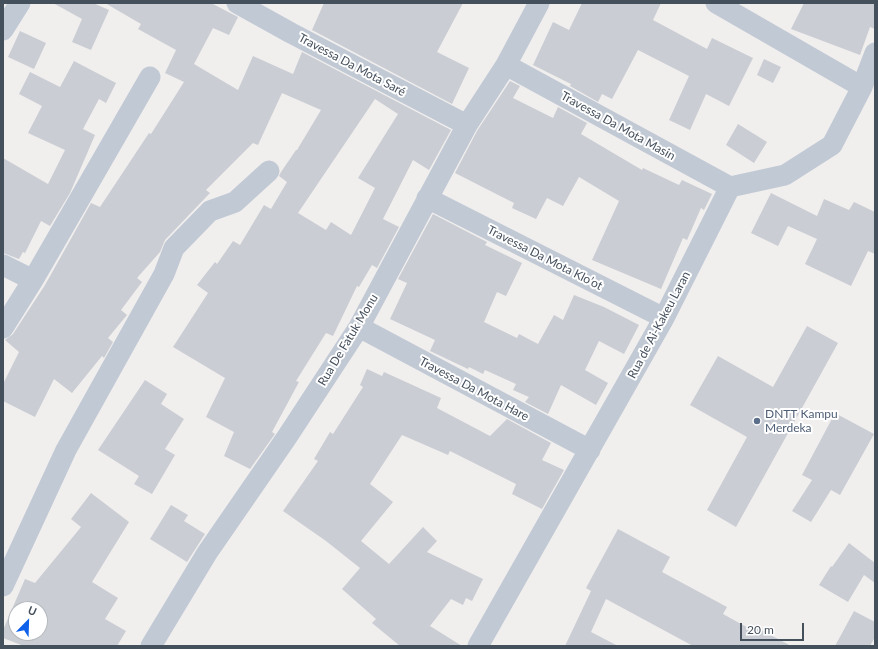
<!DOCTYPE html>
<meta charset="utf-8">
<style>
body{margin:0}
#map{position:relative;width:878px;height:649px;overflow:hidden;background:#f1eeee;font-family:Lato,sans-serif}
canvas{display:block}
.frame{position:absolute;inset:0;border:4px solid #45505d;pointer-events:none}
.north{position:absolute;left:8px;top:601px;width:40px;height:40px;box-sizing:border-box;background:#fff;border:1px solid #b5b9be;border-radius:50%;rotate:23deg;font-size:11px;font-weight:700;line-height:16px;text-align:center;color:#45505d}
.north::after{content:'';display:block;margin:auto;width:14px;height:18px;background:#0f61ea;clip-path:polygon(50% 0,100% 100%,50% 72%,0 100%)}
.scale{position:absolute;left:740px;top:623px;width:64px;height:18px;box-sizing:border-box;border:2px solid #45505d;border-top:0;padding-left:5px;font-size:12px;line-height:14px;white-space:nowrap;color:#45505d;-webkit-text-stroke:3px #fff;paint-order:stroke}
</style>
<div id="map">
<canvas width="878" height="649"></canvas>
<div class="frame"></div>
<div class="north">U</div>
<div class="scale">20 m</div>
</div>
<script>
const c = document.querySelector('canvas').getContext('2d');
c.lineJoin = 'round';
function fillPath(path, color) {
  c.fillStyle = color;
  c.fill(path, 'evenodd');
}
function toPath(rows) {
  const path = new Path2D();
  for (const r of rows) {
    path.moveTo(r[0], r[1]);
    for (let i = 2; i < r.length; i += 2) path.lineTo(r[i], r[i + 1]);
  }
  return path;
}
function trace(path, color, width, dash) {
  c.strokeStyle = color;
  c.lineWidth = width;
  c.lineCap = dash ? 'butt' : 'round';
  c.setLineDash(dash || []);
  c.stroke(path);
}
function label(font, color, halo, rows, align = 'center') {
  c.font = font + ' Lato,sans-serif';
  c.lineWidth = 4;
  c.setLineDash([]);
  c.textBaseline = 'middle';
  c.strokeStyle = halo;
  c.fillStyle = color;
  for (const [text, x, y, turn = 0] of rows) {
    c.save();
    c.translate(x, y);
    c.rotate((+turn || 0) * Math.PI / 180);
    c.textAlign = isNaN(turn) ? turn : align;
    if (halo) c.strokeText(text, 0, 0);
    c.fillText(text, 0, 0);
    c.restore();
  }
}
fillPath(toPath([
 [53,3,93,3,109,10,91,50,72,42,82,19],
 [105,3,211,3,238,17,229,35,213,28,194,64,238,90,253,56,293,74,302,52,451,130,429,170,413,160,383,219,399,227,377,268,372,265,359,287,357,286,333,336,326,333,296,381,299,382,272,432,275,434,250,469,224,456,234,432,206,417,225,378,173,347,208,293,197,285,215,262,217,264,233,241,240,245,264,205,271,209,287,182,279,176,281,172,296,150,297,150,321,110,282,93,258,145,253,143,206,190,210,193,165,240,160,252,137,278,142,282,121,310,127,315,108,338,113,342,104,358,102,356,72,393,54,379,35,417,3,401,3,384,19,352,5,340,13,334,45,285,91,203,100,207,149,133,151,134,184,82,165,73,176,50,138,29,141,24],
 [375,99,398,114,358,178,375,188,351,235,331,222,326,230,298,213],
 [324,3,463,3,437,52,469,68,452,104,312,30],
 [582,3,661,3,653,20,707,49,712,38,753,58,729,106,706,94,690,130,669,120,689,76,638,50,612,99,602,94,598,102,570,86,571,84,533,65,553,22,569,30],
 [804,3,875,3,875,29,870,27,860,55,791,29],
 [20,31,46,43,34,69,8,57],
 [764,59,781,67,773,83,757,75],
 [74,61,116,83,106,103,99,99,83,129,95,135,70,193,50,226,41,221,25,253,23,252,19,259,3,253,3,158,48,184,65,150,28,133,42,106,19,94,30,72,60,87],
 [510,81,520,86,513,98,553,118,558,107,587,123,581,134,642,170,643,168,679,185,682,180,712,194,704,210,701,208,687,240,683,238,661,289,592,260,619,201,579,177,563,206,547,198,536,219,512,208,514,203,455,173,477,131],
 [738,124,767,142,754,163,726,145],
 [771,193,817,216,824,199,849,210,854,202,875,212,875,254,868,251,851,286,805,264,817,239,788,226,778,246,751,233],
 [433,214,487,242,485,245,522,263,506,296,497,292,484,322,517,338,519,334,538,344,554,315,563,320,574,295,604,307,639,325,624,354,599,341,585,370,608,383,596,405,561,385,548,414,525,402,529,397,513,390,516,384,485,370,483,374,469,367,468,369,430,351,435,340,390,319,407,283,398,279],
 [807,326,838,343,736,527,707,510,747,437,690,405,718,356,773,387],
 [367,369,382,376,384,372,441,398,437,408,490,436,507,419,551,443,542,460,564,470,542,509,512,494,516,484,450,451,448,455,402,435,370,484,393,502,361,541,389,564,423,527,437,541,427,552,483,579,472,601,466,598,463,605,451,599,430,626,462,646,400,646,372,623,376,619,342,589,360,568,326,541,283,511,318,461,314,459,330,432,333,434,363,387,360,385],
 [145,380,167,394,161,404,184,419,165,449,175,455,152,494,134,484,139,476,98,450],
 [835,413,874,434,840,495,831,490,811,522,792,511,812,480,802,475],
 [91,493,129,522,92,582,118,598,105,619,126,631,117,646,24,646,3,638,3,630,25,579,35,583,81,527,71,519],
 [16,609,40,609,40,633,16,633],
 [171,505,188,515,184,521,205,534,187,562,150,539],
 [618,529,670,557,662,572,727,607,723,614,752,630,754,626,791,646,693,646,606,599,591,632,618,646,565,646,591,591,586,588],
 [849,543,875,563,875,583,864,575,848,602,819,585,831,566,832,567],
 [854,611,875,622,875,637,870,646,835,646]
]), '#cacdd3');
trace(toPath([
 [237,3,291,33,467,125],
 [716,3,862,87],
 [3,30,20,3],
 [506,65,730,187],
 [427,198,664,318],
 [3,265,33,280,3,328],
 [33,280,150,77],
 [359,327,590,450],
 [3,586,66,450,164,274,174,248,210,211,235,202,269,171],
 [151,646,207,553,287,437,359,327,467,125,506,65,539,3],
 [478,646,664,318,730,187,785,175,832,145,862,87,875,53]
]), '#c1c9d4', 21);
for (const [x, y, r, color] of [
 [757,421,4,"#5c6f8a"]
]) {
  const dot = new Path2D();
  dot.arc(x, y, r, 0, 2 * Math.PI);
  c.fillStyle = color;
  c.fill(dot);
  trace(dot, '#fff', 1.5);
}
label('12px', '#45505d', '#fff', [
 ["Travessa Da Mota Saré",352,65,28],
 ["Travessa Da Mota Masin",618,126,29],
 ["Travessa Da Mota Klo’ot",545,258,27],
 ["Rua de Ai-Kakeu Laran",659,325,-62],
 ["Rua De Fatuk Monu",348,340,-59],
 ["Travessa Da Mota Hare",474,389,28]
]);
label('12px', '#4e5e75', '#fff', [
 ["DNTT Kampu",765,414],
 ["Merdeka",765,428]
], 'left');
</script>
